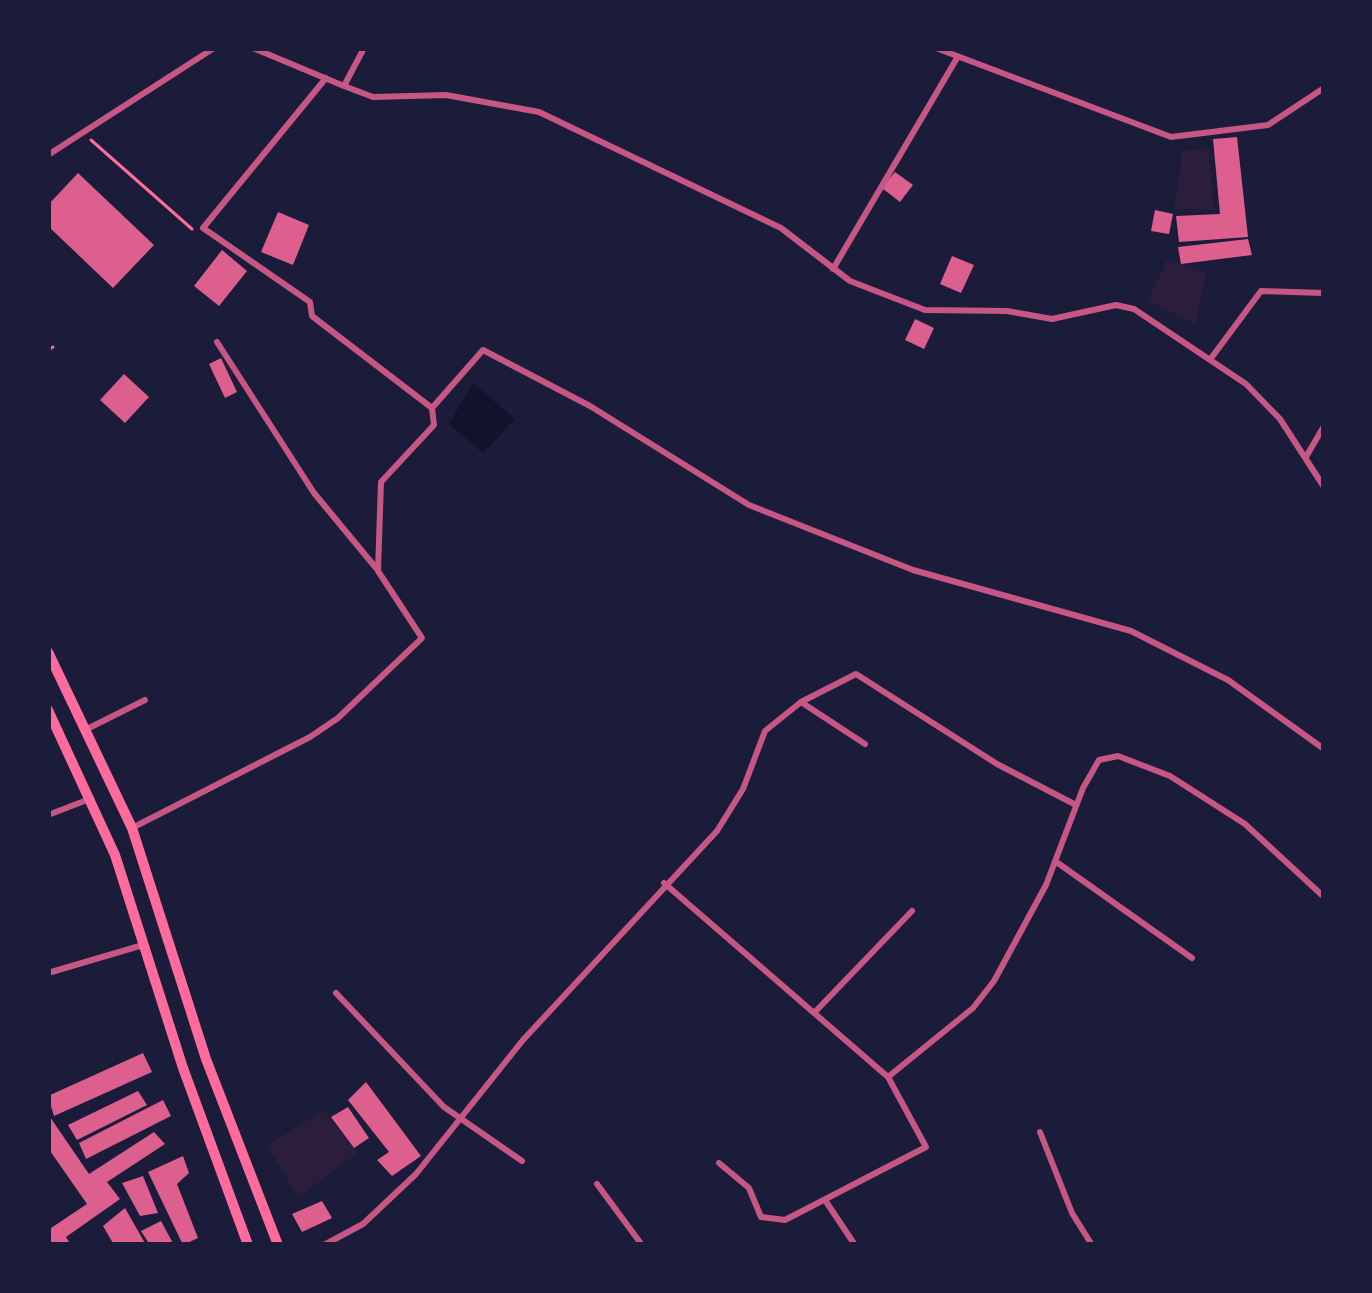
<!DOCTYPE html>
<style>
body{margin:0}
#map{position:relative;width:1372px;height:1293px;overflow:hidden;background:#1b1b3a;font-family:Inter,sans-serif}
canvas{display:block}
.frame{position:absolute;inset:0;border:51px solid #1b1b3a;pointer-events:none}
</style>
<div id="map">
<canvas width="1372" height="1293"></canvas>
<div class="frame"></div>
</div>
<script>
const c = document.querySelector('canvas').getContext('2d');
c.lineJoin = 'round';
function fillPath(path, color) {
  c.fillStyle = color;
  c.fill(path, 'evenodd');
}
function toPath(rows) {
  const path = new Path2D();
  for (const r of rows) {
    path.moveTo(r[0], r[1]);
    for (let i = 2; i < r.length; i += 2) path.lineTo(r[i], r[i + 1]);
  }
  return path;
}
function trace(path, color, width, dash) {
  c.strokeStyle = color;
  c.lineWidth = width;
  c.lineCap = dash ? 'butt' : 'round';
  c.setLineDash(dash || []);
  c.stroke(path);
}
fillPath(toPath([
 [1209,148,1214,210,1174,209,1182,151],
 [1167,259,1206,273,1196,325,1148,300],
 [324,1110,357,1153,298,1198,267,1145]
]), '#2a1e3b');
fillPath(toPath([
 [473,383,515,419,483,453,449,424]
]), '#12122b');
fillPath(toPath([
 [1237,137,1248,237,1179,242,1176,216,1220,214,1213,139],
 [895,172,913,185,900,202,882,188],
 [78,173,154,245,113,288,48,226,48,205],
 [1155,210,1173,214,1169,234,1151,231],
 [278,212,309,225,293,265,261,252],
 [1248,239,1252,255,1181,264,1178,247],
 [222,250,247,271,219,306,194,286],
 [952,256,974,265,961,293,940,284],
 [915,319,934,328,924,349,905,340],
 [221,358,237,392,225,398,209,364],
 [124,374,149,397,125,423,100,400],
 [143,1053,152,1072,54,1116,48,1096],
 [366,1082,421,1156,392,1176,377,1160,389,1152,348,1100],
 [138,1091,147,1105,77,1140,68,1125],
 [163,1100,171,1116,86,1159,79,1143],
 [348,1107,369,1138,354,1148,331,1117],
 [48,1114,89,1174,154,1132,165,1144,107,1182,120,1199,66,1237,71,1245,48,1245,48,1230,87,1204,48,1148],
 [183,1156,189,1173,177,1184,198,1238,183,1245,148,1172],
 [143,1176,158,1213,140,1216,122,1183],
 [322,1201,332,1218,302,1232,292,1214],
 [125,1208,146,1245,114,1245,103,1226],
 [161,1221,174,1245,150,1245,141,1231]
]), '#dd5f8e');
trace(toPath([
 [91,140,192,229],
 [48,350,53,347,48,350]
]), '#ff6b9d', 3);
trace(toPath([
 [253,48,344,86,364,48],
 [936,48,1171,137,1268,125,1324,88],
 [344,86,373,97,446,95,539,112,781,228,850,281,925,310,1007,311,1052,319,1116,305,1134,309,1246,384,1280,419,1324,487],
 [48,155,214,48],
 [833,269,957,58],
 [217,342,314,493,376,568],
 [1212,357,1261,291,1324,293],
 [432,408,483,350,590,406,749,505,913,570,1131,631,1228,680,1324,749],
 [1306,457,1324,426],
 [801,702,865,744],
 [85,730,145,700],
 [48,815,87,800],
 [132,828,310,737,338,718,422,638,378,571,381,482,434,425,432,408,312,316,310,302,203,228,326,78],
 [1055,861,1192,958],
 [664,883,888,1077,926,1147,785,1220,761,1217,749,1188,719,1163],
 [48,973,143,945],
 [336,993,444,1107,522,1161],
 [814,1013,912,911],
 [888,1077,973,1008,994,981,1046,885,1083,788,1099,760,1118,756,1170,776,1245,824,1324,897],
 [1040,1132,1072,1213,1092,1245],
 [597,1184,642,1245],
 [825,1200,855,1245],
 [324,1245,363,1224,416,1174,523,1040,717,831,743,789,765,731,801,702,856,674,997,764,1076,805]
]), '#c65784', 6);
trace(toPath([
 [48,652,132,828,206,1059,278,1245],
 [48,710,115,855,183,1068,248,1245]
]), '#ff6b9d', 10);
</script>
